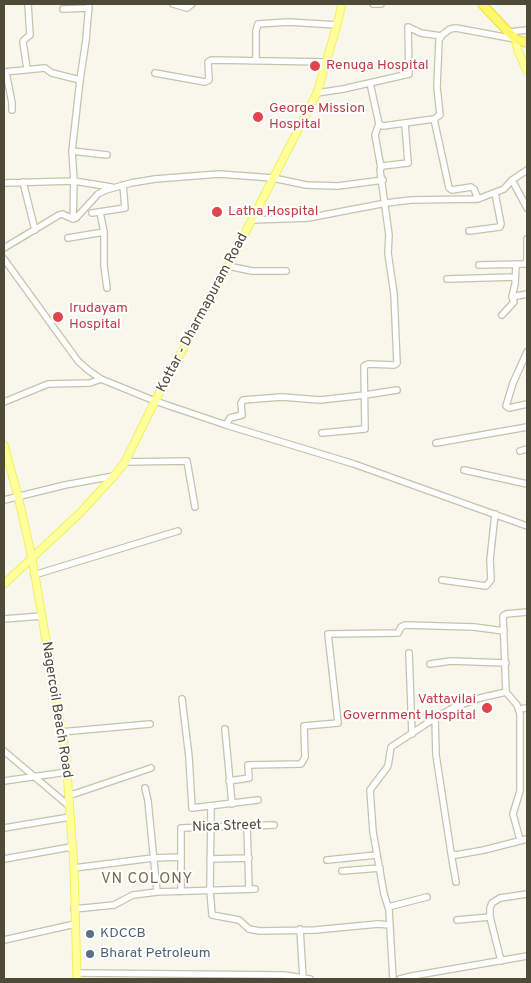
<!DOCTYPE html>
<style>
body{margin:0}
#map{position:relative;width:531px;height:983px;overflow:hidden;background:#f7f7eb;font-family:Overpass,sans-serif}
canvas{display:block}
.frame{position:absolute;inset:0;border:5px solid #4d4a37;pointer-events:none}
</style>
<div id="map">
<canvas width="531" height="983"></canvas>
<div class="frame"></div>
</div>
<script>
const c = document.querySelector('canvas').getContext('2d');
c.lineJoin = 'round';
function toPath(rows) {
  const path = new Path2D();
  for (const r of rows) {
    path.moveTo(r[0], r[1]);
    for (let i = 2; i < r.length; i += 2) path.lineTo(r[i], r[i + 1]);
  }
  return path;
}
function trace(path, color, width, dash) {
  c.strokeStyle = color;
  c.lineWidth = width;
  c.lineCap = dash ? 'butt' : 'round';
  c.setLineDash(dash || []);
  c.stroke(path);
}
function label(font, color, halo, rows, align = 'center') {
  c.font = font + ' Overpass,sans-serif';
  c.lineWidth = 4;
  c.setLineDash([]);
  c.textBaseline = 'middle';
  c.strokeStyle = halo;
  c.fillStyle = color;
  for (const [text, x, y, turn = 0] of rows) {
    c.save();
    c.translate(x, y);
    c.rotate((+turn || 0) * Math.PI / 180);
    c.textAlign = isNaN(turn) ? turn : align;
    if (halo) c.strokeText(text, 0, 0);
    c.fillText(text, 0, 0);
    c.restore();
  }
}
const minor = toPath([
 [173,4,187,8,192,4],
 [373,4,381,4],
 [63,9,89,8],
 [509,32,527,30],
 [256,61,256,31,258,24,288,22,337,25],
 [27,69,23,42,24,40,30,35,28,4],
 [4,72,45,68,52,73,80,80],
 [6,72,12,103,12,110],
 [155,73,205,82,209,80,208,62,211,60,326,62],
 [370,83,379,124,383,126,434,119,440,115,437,87,439,40,442,35,450,29,456,28,515,39],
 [317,93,343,89,409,74,408,27,421,33,441,36],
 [434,119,449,188,452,190,471,187,474,189,478,199],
 [379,124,375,135,381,168],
 [72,151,107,155],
 [512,180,527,208],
 [23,182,35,230],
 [4,183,74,181,111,187],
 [100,212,104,232,104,266,107,288],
 [92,213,125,208,123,185],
 [73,219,74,181,72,151,80,80,86,40,89,4],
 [252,220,308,218,386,203,411,200,478,199,504,189,512,180,527,170],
 [469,231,500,227,501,224,495,193],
 [68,238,104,232],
 [4,248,59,215,62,214,73,219,76,218,98,194,106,190,131,183,155,179,219,174,273,178,306,185,338,186,383,180],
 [4,259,78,361,88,370,101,379,155,401,226,425,354,464,527,526],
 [479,265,525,264,527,261,527,239],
 [228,266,252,271,286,271],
 [447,279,515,277],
 [512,297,527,294],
 [502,315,514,302,512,297,515,284,516,264],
 [527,352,513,383,506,406,509,408,527,404],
 [4,402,48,384,90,383,101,379],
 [226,425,230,418,242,415,241,403,243,400,282,397,320,400,365,395,397,390],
 [322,433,365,429,364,366,368,364,394,365,397,363,394,294,388,253,389,235,380,170,382,166,408,163,405,124],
 [436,443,527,427],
 [520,451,527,449],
 [125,462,187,461,195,507],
 [464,470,527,484],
 [4,500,65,485,114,476],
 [34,575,178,531],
 [442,580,486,586,491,580,490,560,495,514],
 [4,619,42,616],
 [409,653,412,734],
 [430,664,451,661,506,663],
 [506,692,517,705,520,714,520,791,513,814,520,840],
 [182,699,189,757,192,808,258,800],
 [519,709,527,708],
 [435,718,436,755,451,853,456,855,484,850,527,839],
 [225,729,232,804],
 [61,732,150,724],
 [4,751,69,806],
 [4,781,67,772],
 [229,781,249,778,248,765,301,764,305,757,304,726,338,723,328,634,398,633,401,627,405,625,474,627,504,631],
 [145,788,148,801,157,892],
 [68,796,151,768],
 [211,807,210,890,212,915,239,920,249,929,260,931,315,930,378,924,390,925],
 [247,827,249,889],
 [4,828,70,817],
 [451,853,456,882],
 [4,859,71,847],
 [210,859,249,858],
 [327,860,377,855],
 [74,868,153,858,180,857],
 [342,871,380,868],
 [181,891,181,828,274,825],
 [388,907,427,897],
 [74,909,114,905,133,895,157,892,255,889],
 [457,920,490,917],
 [300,929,303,978],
 [4,940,75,924],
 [501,961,490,917,490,908,492,903,500,898,527,894],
 [77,973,284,975,310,979],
 [393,979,389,910,384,894,373,832,370,790,388,766,391,747,435,718,455,707,480,698,506,692,503,616,506,614,527,612],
 [400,979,412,976,527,956]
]);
const major = toPath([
 [515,39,518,51,527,71],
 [4,445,18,496,32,558,66,758,74,868,77,979],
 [4,584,80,513,114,476,125,462,155,401,228,266,317,93,337,25,342,4]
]);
const highway = toPath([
 [482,4,515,39,527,43]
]);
trace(minor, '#c4c3ac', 8);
trace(major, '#f2f05e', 9);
trace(highway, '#f0e02c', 10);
trace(minor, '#fff', 5.5);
trace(major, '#ffff9c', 7);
trace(highway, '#fff86e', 8);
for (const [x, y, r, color] of [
 [315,66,6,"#e0444e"],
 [258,117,6,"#e0444e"],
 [217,212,6,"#e0444e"],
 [58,317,6,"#e0444e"],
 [487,708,6,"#e0444e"],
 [90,934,5,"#5c6f8a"],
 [90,954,5,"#5c6f8a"]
]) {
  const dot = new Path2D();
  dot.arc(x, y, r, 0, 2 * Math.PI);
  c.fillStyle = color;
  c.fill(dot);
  trace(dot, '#fff', 2);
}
label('14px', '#be3a42', '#fff', [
 ["Renuga Hospital",326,66],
 ["George Mission",269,109],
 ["Hospital",269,125],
 ["Latha Hospital",228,212],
 ["Irudayam",69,309],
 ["Hospital",69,325],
 ["Vattavilai",476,700,"right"],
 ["Government Hospital",476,716,"right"]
], 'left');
label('14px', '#4d4a37', '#fff', [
 ["Kottar - Dharmapuram Road",203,313,-62],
 ["Nagercoil Beach Road",56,710,81],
 ["Nica Street",227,827,-2]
]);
label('14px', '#4e5e75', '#fff', [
 ["KDCCB",100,934],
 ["Bharat Petroleum",100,954]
], 'left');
c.letterSpacing = '1px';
label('15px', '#716d4d', '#fff', [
 ["VN COLONY",147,880]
]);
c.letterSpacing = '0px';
</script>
